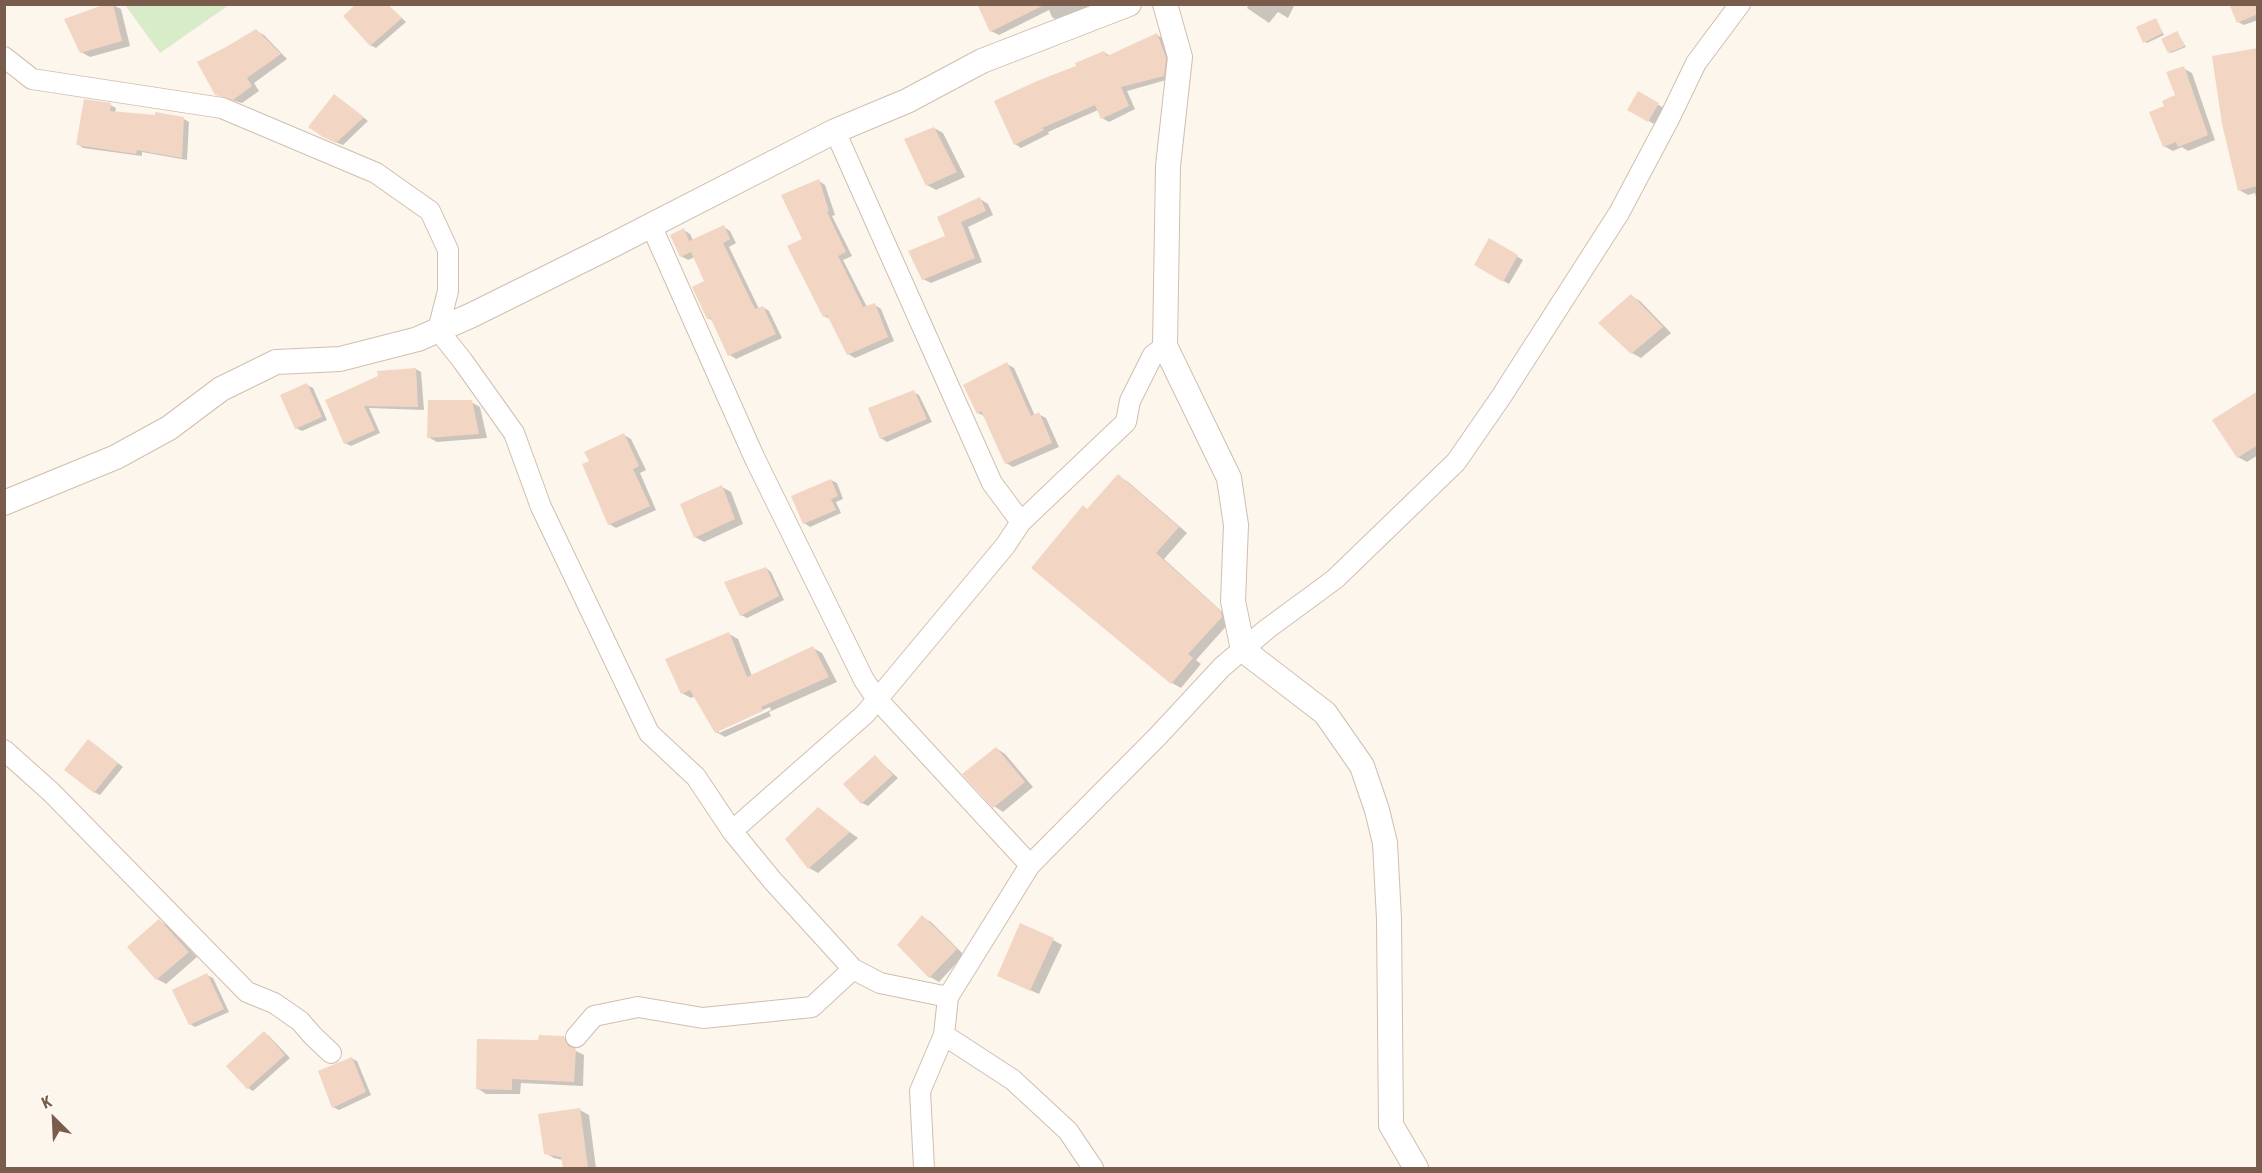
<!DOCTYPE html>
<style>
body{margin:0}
#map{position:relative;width:2262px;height:1173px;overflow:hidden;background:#fdf6ec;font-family:"Roboto Condensed",sans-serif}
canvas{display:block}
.frame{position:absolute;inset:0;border:6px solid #7a5c4d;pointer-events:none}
.north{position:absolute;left:24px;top:1089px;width:60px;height:60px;-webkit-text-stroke:4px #fffaf3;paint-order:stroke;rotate:336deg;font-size:16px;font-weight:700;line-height:24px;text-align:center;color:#7a5c4d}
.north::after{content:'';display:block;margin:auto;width:21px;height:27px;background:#7a5c4d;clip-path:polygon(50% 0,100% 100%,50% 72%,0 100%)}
</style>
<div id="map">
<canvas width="2262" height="1173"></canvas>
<div class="frame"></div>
<div class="north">K</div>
</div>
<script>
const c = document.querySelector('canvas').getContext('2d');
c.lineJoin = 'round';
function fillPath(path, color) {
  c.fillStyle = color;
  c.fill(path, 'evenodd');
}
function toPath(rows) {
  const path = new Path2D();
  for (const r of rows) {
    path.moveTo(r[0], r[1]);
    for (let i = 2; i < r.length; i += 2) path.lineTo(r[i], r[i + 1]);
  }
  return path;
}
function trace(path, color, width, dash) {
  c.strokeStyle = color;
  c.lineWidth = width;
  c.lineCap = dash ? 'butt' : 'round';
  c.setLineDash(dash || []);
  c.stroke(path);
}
fillPath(toPath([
 [125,5,229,5,160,53]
]), '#d8ecc9');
fillPath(toPath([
 [111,4,121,9,130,46,90,57,81,52],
 [387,4,406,22,376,48,370,45],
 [979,4,1105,4,1059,22,1052,17,1049,10,999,35,991,31],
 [1249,4,1295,4,1288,18,1278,12,1269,23,1247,8],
 [2258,4,2258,20,2244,25,2238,22],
 [2156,20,2164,35,2147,43,2145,42],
 [256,31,264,35,287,59,254,83,259,91,242,103,224,98,216,94],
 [2177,32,2186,47,2171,53,2169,52],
 [1157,35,1164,39,1172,63,1170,79,1127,91,1135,109,1109,122,1102,118,1098,110,1048,132,1049,134,1021,148,1015,144,1078,67,1104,52,1110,56],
 [2258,50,2258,205,2255,193,2248,195,2239,190],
 [2183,68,2192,73,2215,140,2188,151,2182,147,2173,151,2164,146,2166,107,2176,96],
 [1638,93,1664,108,1654,124,1629,109],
 [340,99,368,121,343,145,330,140],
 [110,105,116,108,115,113,184,119,189,122,187,160,142,152,142,156,83,148,78,144],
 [934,128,943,133,965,177,936,190,927,185],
 [819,181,825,185,835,215,832,216,852,256,843,260,867,307,875,305,881,309,894,341,855,358,848,354,830,319,824,316,804,239],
 [980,199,988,204,993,215,968,227,982,262,931,283,923,279,947,237],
 [724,227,730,231,736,243,729,247,759,309,763,307,769,311,782,338,736,359,730,355,713,321,708,318,706,282,695,257,688,260,681,256,684,230,690,234,693,240],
 [1489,240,1523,260,1509,284,1476,265],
 [1631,296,1640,301,1671,333,1641,358,1632,353],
 [1007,364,1014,368,1035,416,1038,414,1046,418,1059,447,1013,467,1006,463,986,417,978,413],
 [416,369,421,372,424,410,369,408,380,433,351,446,345,443,327,401],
 [307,385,313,388,327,420,302,431,296,428],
 [913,392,919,395,932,422,887,442,881,438],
 [2258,392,2258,455,2247,462,2238,457],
 [471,402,480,407,487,438,437,442,428,437],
 [624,435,631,439,646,470,640,473,656,510,616,528,609,524],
 [1118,476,1127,481,1187,533,1164,559,1229,618,1230,622,1196,660,1201,664,1181,688,1172,683,1033,568,1084,507,1088,510],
 [831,480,837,483,843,499,836,502,841,513,810,527,804,523],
 [722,487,731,492,743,524,704,542,695,537],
 [766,568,771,572,784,600,747,618,741,615],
 [729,634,738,639,752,676,813,648,822,653,837,682,769,712,771,716,725,737,716,732,695,696,691,698,682,693],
 [770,707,771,710,719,733,719,730],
 [94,744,123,767,100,795,94,792],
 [996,748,1005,754,1033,787,1003,812,994,806],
 [875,757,898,778,868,806,862,803],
 [818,809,858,838,818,873,809,868,787,839],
 [922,917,931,922,964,955,939,982,930,977,899,945],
 [159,921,168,926,197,957,166,984,157,979],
 [1053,940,1062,945,1039,994,1007,980],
 [207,975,213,978,229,1012,195,1027,190,1024],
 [264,1033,269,1036,290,1058,253,1091,248,1088],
 [564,1038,573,1043,576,1051,584,1055,583,1086,521,1083,520,1094,486,1094,477,1088,540,1041],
 [351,1058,357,1061,371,1095,339,1110,333,1107],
 [580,1110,589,1115,596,1168,564,1168,563,1160,554,1158,545,1153]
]), '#0003');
fillPath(toPath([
 [106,4,113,4,122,41,80,53,64,19],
 [356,4,387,4,402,18,370,46,343,16],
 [977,4,1046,4,990,32],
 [2229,4,2258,4,2258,14,2237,23],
 [2156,18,2163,33,2143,43,2136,27],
 [256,29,281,54,247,78,252,86,233,100,215,95,197,62,226,47],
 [2177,31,2185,46,2168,53,2161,39],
 [1157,33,1166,58,1164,76,1121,87,1129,106,1101,119,1095,105,1042,128,1044,130,1014,145,994,101,1037,81,1076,66,1075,63,1104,51,1107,56],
 [2258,48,2258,186,2238,191,2222,124,2212,56],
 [2184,66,2208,135,2178,147,2176,142,2163,147,2149,112,2164,106,2162,101,2175,95,2166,72],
 [1638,91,1659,103,1648,122,1627,110],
 [334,94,364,117,336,143,323,137,308,127],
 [84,99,111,103,110,111,155,115,155,112,184,117,182,158,137,150,136,154,76,145],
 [934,127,957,172,926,186,904,139],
 [819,179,829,211,827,212,846,252,838,256,863,307,875,303,888,337,847,355,827,315,823,317,787,246,802,239,781,195],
 [980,197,986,211,961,222,975,258,922,280,908,251,945,236,937,217],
 [724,225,730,239,723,243,755,309,763,306,776,334,728,356,710,317,707,319,692,287,704,281,691,252,680,257,670,235,684,228,689,241],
 [1489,238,1518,255,1503,282,1474,265],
 [1631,294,1663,327,1631,354,1598,323],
 [1007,362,1031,416,1039,412,1052,443,1005,464,981,411,977,414,963,385],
 [416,368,418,407,364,406,375,430,344,444,325,400,378,376,377,371],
 [307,383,322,417,295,429,280,395],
 [914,390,927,419,880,439,868,408],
 [2258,391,2258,445,2237,458,2212,420],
 [428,400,472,400,479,434,427,438],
 [624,433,639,466,633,469,650,506,608,525,582,464,589,461,584,452],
 [1118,474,1179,527,1156,553,1221,611,1222,617,1188,654,1193,658,1171,684,1031,568,1083,505,1087,509],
 [831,479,838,496,831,499,836,510,803,524,791,496],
 [722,485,735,519,694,538,680,504],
 [766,567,779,596,740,616,724,582],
 [729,632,747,677,813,646,829,677,761,707,763,711,715,733,690,690,681,694,665,659],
 [88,739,118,763,94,793,64,770],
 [996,747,1025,782,993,808,962,774],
 [875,755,893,775,861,804,843,784],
 [818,807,850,832,808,869,785,839],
 [922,915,957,949,929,978,897,945],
 [159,919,189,952,156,980,127,947],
 [1020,923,1054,938,1030,991,997,976],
 [207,973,224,1009,189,1025,172,990],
 [264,1031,285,1055,247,1089,226,1066],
 [539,1035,564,1036,568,1046,576,1049,574,1082,512,1079,512,1090,476,1089,477,1039,538,1040],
 [352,1057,366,1092,332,1108,318,1071],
 [580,1108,588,1168,563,1168,561,1157,544,1154,538,1114]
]), '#f3d5c3');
const minor = toPath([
 [4,57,32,79,222,108,376,173,430,211,448,250,448,291,438,330,462,360,514,433,541,507,649,733,696,777,732,831,772,880,853,969,880,983,948,997],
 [835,131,992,483,1021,522],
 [651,225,755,459,864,680,877,699,1030,865],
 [4,750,51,792,247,992,274,1003,300,1021,313,1036,331,1053],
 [732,831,865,714,1005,546,1021,522,1126,422,1130,401,1153,355,1165,346],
 [944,1035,1013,1080,1068,1131,1093,1168],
 [576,1037,594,1016,638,1007,703,1018,812,1007,853,969],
 [924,1168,920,1091,944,1035,948,997,1030,865,1158,736,1222,667,1267,629,1335,579,1456,462,1501,397,1619,213,1670,117,1696,63,1740,4]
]);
const tertiary = toPath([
 [1165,4,1180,57,1168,166,1165,346,1229,478,1236,525,1233,601,1243,650,1325,713,1362,766,1377,810,1385,843,1389,919,1391,1125,1416,1168],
 [4,503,116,457,169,428,221,389,276,362,340,359,418,339,472,315,609,247,835,131,907,101,982,61,1129,4]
]);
trace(minor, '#d1beb0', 22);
trace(tertiary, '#d1beb0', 26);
trace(minor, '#fff', 20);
trace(tertiary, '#fff', 24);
</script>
